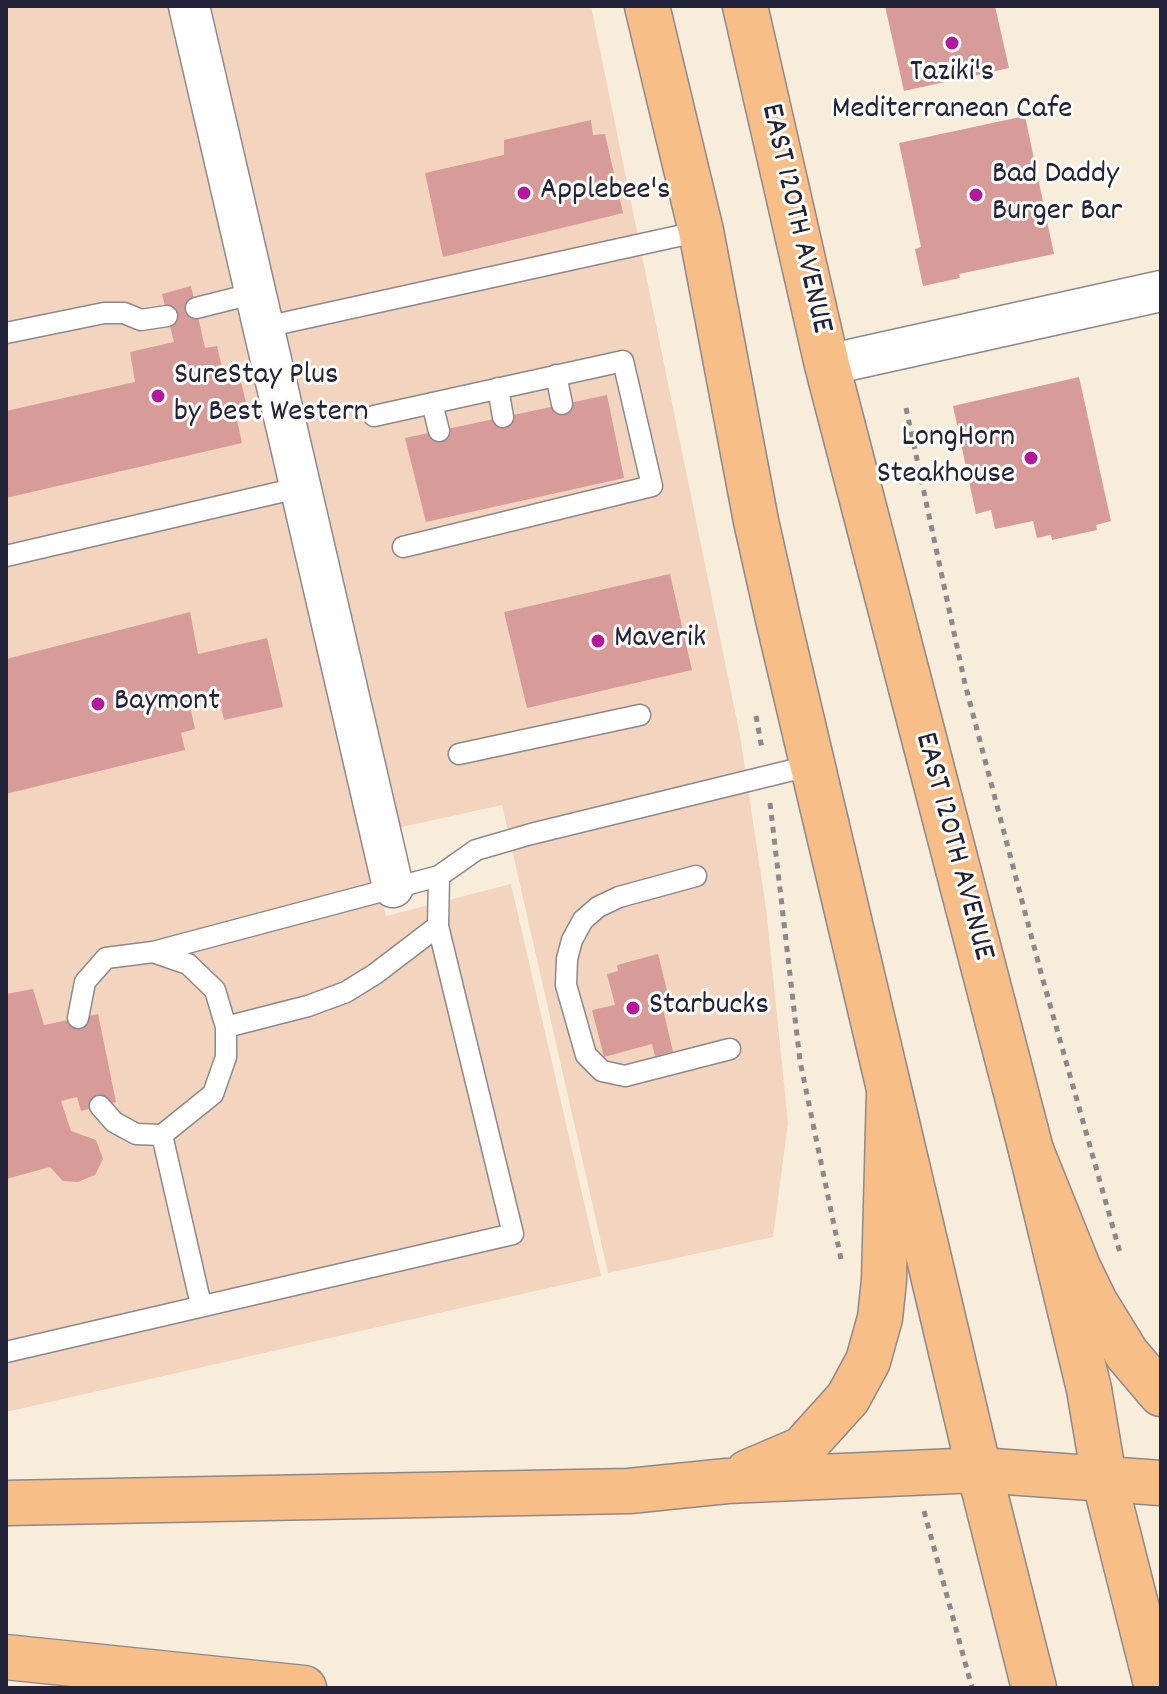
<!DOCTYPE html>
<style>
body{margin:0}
#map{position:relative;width:1167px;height:1694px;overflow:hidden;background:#f8eddb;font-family:Dekko,sans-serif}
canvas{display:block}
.frame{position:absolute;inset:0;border:8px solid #22223b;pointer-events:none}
</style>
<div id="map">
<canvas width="1167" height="1694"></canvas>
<div class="frame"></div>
</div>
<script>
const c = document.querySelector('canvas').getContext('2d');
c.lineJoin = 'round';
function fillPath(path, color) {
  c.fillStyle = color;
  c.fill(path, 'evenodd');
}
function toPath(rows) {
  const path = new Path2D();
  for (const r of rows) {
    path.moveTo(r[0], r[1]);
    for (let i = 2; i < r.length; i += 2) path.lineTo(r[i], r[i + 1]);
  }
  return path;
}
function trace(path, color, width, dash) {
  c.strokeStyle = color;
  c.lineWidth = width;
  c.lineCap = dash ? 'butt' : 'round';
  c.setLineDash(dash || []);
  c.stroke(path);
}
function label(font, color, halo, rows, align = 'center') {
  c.font = font + ' Dekko,sans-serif';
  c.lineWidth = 6;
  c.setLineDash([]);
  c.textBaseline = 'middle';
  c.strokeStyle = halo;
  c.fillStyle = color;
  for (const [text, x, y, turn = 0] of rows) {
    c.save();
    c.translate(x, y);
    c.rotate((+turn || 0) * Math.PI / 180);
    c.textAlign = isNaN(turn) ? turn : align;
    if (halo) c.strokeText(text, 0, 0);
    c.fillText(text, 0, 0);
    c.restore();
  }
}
fillPath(toPath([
 [6,6,180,6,386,916,511,884,601,1276,6,1412],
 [211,6,591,6,740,736,766,908,788,1123,773,1237,608,1273,502,805,397,828]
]), '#f3d4be');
fillPath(toPath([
 [885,6,995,6,1009,68,904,91],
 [1025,116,1054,254,959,274,960,278,923,286,915,249,921,247,899,143],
 [591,120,593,135,605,134,623,213,443,257,425,173,504,155,504,140],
 [191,286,205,348,217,346,225,380,240,378,250,419,237,420,242,443,6,498,6,411,135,382,130,352,174,342,162,294],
 [1079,377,1111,521,1096,525,1097,530,1052,540,1051,535,1037,538,1033,521,995,529,991,510,976,514,953,406],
 [607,395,624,478,426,522,405,438],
 [670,574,692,670,527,708,504,612],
 [190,612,198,654,267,638,283,707,224,720,218,693,189,702,195,729,181,733,185,750,6,794,6,659],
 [658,954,668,994,660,996,673,1052,655,1056,652,1044,604,1057,592,1010,615,1005,607,974,618,971,617,965],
 [33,989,44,1025,98,1014,116,1102,81,1111,77,1097,61,1101,71,1131,96,1140,103,1159,95,1175,78,1182,63,1181,50,1167,6,1179,6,994]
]), '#d79c99');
const lane = toPath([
 [196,308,256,293],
 [265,327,701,231],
 [6,333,104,313,124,313,141,320,167,316],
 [556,375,562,404],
 [498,388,503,417],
 [432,403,439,431],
 [374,416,623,361,652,486,403,547],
 [6,556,302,487],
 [459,754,640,715],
 [696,876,619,897,598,907,583,920,572,940,567,959,566,985,586,1055,602,1071,625,1076,730,1049],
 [78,1018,85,982,106,958,153,952,439,876,476,850,531,834,813,765],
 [226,1027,308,1006,346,992,375,974,438,926],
 [100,1106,114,1122,136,1134,162,1135,213,1094,226,1057,226,1027,215,990,188,964,153,952],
 [162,1135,201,1305],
 [6,1352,513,1234,438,926,439,876]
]);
const street = toPath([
 [189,6,393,887],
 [827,365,1161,291]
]);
const primary = toPath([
 [647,6,701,231,756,521,778,619,979,1470,1034,1688],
 [745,6,827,365,1031,1150,1089,1389,1104,1478,1157,1688]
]);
const highway = toPath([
 [1031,1150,1078,1267,1095,1302,1127,1354,1161,1394],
 [748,1472,802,1449,848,1398,868,1361,880,1318,884,1280,889,1091],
 [6,1503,629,1491,727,1481,979,1470,1161,1483],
 [6,1657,304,1688]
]);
trace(lane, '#8d888b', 23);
trace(street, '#8d888b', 43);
trace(primary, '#8d888b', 47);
trace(highway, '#8d888b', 47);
trace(toPath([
 [906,408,965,684,1041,973,1121,1256],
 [756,716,762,749],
 [770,803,800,1061,841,1259],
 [924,1511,972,1688]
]), '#8d888b', 5, [6, 6]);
trace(lane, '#fff', 20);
trace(street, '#fff', 40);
trace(primary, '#f7be88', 44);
trace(highway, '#f7be88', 44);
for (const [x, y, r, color] of [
 [952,43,8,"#b5179e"],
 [524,193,8,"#b5179e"],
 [976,195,8,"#b5179e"],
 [158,396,8,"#b5179e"],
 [1031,458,8,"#b5179e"],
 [598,641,8,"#b5179e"],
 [98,704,8,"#b5179e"],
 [633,1008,8,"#b5179e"]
]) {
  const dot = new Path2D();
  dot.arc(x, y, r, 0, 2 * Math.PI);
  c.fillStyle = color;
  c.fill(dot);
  trace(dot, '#fdfcf7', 3);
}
label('32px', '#22223b', '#fdfcf7', [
 ["Taziki's",952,75,"center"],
 ["Mediterranean Cafe",952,112,"center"],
 ["Bad Daddy",992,177],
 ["Burger Bar",992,214],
 ["Applebee's",540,193],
 ["SureStay Plus",174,378],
 ["by Best Western",174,415],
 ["LongHorn",1015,440,"right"],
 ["Steakhouse",1015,477,"right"],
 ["Maverik",614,641],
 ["Baymont",114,704],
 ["Starbucks",649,1008]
], 'left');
label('32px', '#22223b', '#fdfcf7', [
 ["EAST 120TH AVENUE",794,219,77],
 ["EAST 120TH AVENUE",952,847,75]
]);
</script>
